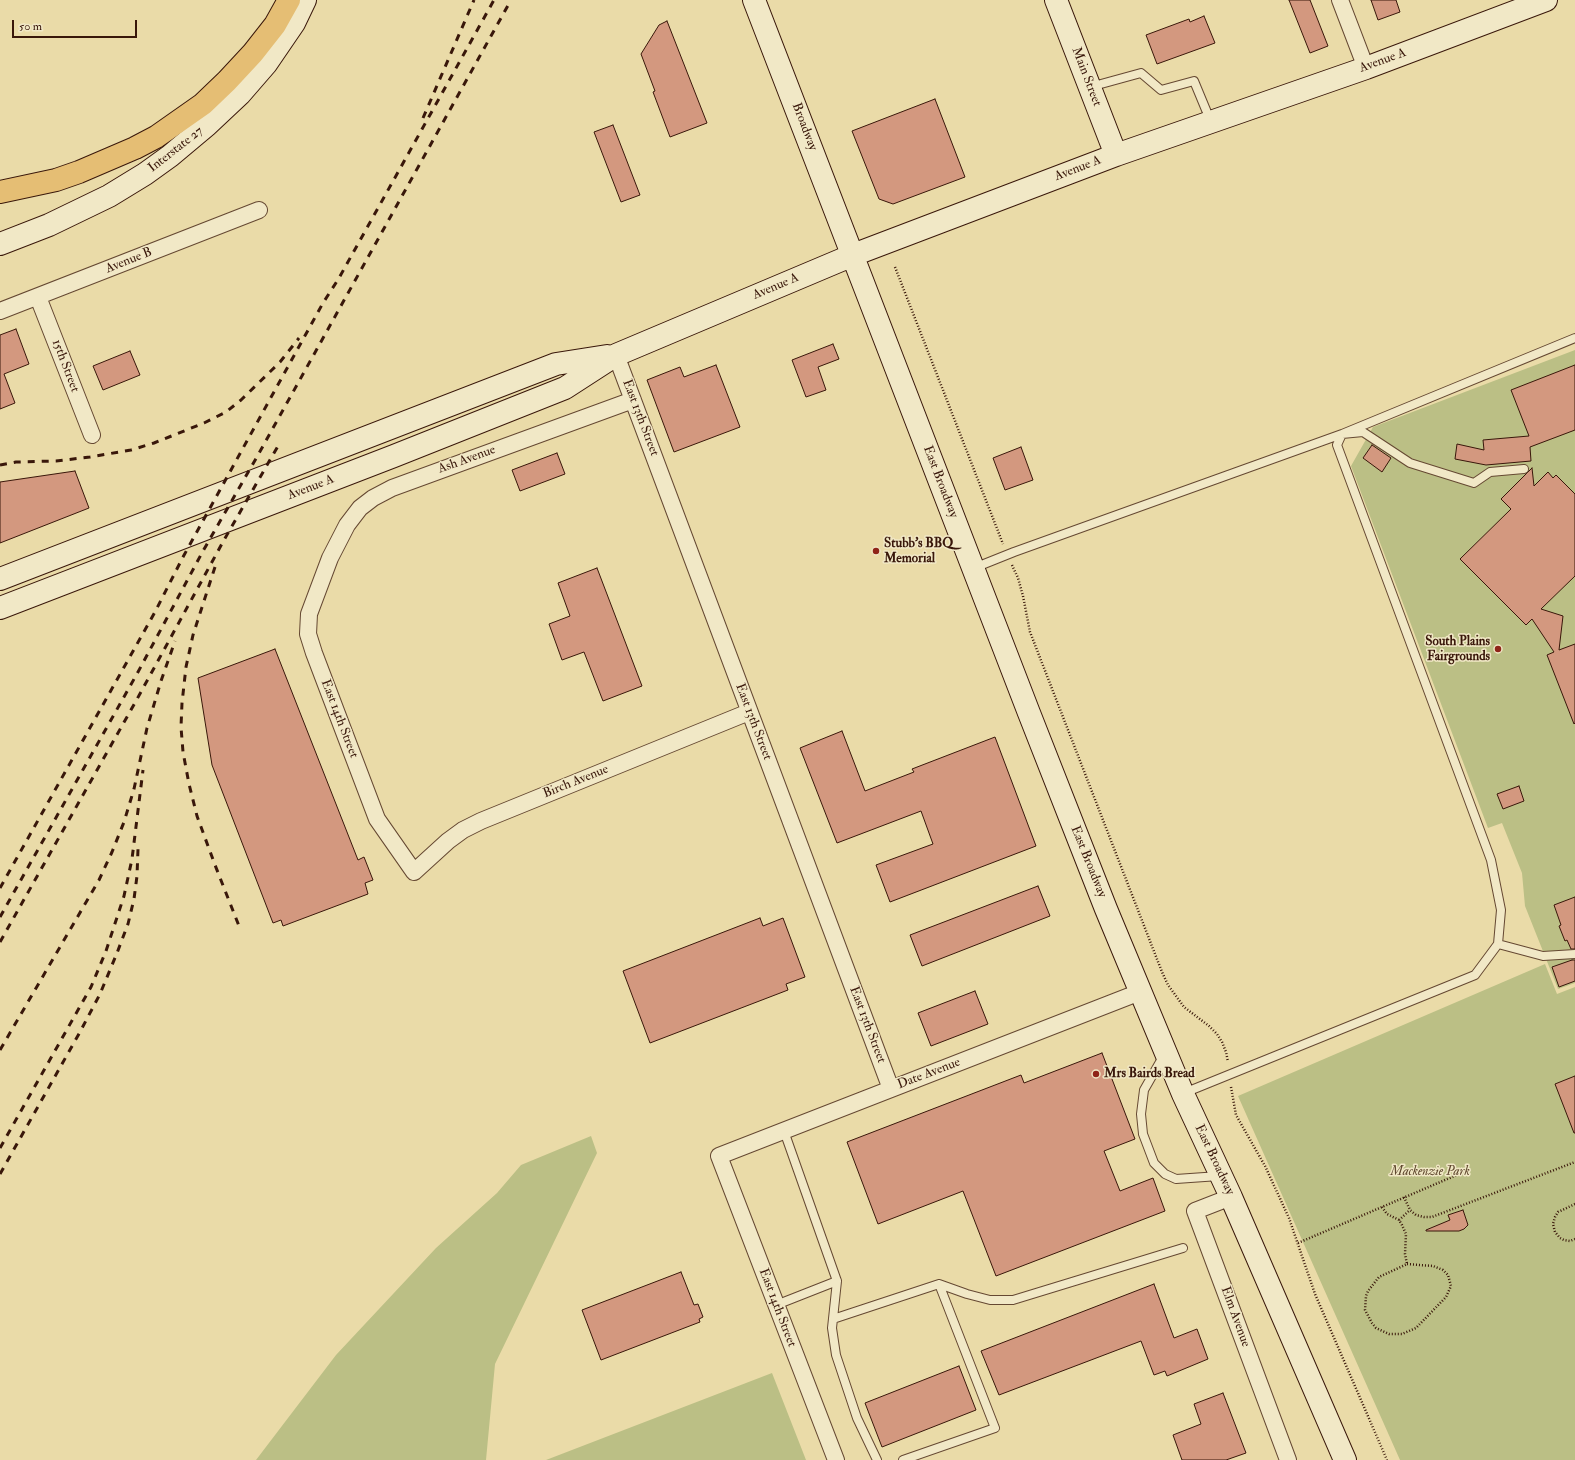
<!DOCTYPE html>
<style>
body{margin:0}
#map{position:relative;width:1575px;height:1460px;overflow:hidden;background:#eadba8;font-family:"IM FELL Double Pica",serif}
canvas{display:block}
.scale{position:absolute;left:12px;top:20px;width:125px;height:18px;box-sizing:border-box;border:2px solid #39170a;border-top:0;padding-left:5px;font-size:12px;line-height:14px;white-space:nowrap;color:#39170a;-webkit-text-stroke:3px #f1e8c6;paint-order:stroke}
</style>
<div id="map">
<canvas width="1575" height="1460"></canvas>
<div class="scale">50 m</div>
</div>
<script>
const c = document.querySelector('canvas').getContext('2d');
c.lineJoin = 'round';
function fillPath(path, color) {
  c.fillStyle = color;
  c.fill(path, 'evenodd');
}
function toPath(rows) {
  const path = new Path2D();
  for (const r of rows) {
    path.moveTo(r[0], r[1]);
    for (let i = 2; i < r.length; i += 2) path.lineTo(r[i], r[i + 1]);
  }
  return path;
}
function trace(path, color, width, dash) {
  c.strokeStyle = color;
  c.lineWidth = width;
  c.lineCap = dash ? 'butt' : 'round';
  c.setLineDash(dash || []);
  c.stroke(path);
}
function label(font, color, halo, rows, align = 'center') {
  c.font = font + ' "IM FELL Double Pica",serif';
  c.lineWidth = 3;
  c.setLineDash([]);
  c.textBaseline = 'middle';
  c.strokeStyle = halo;
  c.fillStyle = color;
  for (const [text, x, y, turn = 0] of rows) {
    c.save();
    c.translate(x, y);
    c.rotate((+turn || 0) * Math.PI / 180);
    c.textAlign = isNaN(turn) ? turn : align;
    if (halo) c.strokeText(text, 0, 0);
    c.fillText(text, 0, 0);
    c.restore();
  }
}
fillPath(toPath([
 [1575,350,1575,983,1558,989,1525,906,1522,873,1502,823,1488,828,1351,466,1373,427],
 [1545,964,1557,994,1575,987,1575,1460,1400,1460,1238,1096],
 [591,1136,597,1153,495,1364,486,1460,256,1460,336,1355,436,1248,497,1193,521,1165],
 [772,1373,806,1460,546,1460]
]), '#bbbf85');
const building = toPath([
 [1289,0,1310,0,1328,46,1310,53,1289,0],
 [1371,0,1396,0,1400,12,1378,20,1371,0],
 [1204,16,1215,43,1157,64,1146,35,1189,19,1190,22,1204,16],
 [667,21,707,123,670,137,653,92,655,91,641,54,659,25,667,21],
 [935,99,965,177,893,204,879,199,852,131,935,99],
 [613,125,640,195,621,202,594,132,613,125],
 [16,329,29,364,4,374,15,403,0,409,0,335,16,329],
 [833,344,839,359,818,367,826,390,806,397,792,360,833,344],
 [130,351,140,375,103,390,93,366,130,351],
 [716,365,740,427,674,452,647,380,680,367,684,377,716,365],
 [1575,365,1575,430,1530,447,1531,461,1486,465,1455,459,1457,444,1484,450,1483,440,1529,436,1511,390,1575,365],
 [1372,445,1391,458,1382,472,1363,458,1372,445],
 [1021,447,1033,480,1005,490,993,458,1021,447],
 [557,453,565,474,520,491,512,470,557,453],
 [1532,468,1534,486,1548,472,1553,478,1556,475,1575,494,1575,576,1541,609,1563,616,1559,650,1575,644,1575,723,1574,724,1547,655,1554,652,1532,619,1526,625,1460,559,1511,509,1501,499,1532,468],
 [75,471,89,508,0,543,0,482,75,471],
 [597,568,642,686,603,701,584,652,562,660,549,624,570,616,558,583,597,568],
 [275,649,358,860,364,857,373,880,365,883,368,894,283,926,281,920,273,923,212,765,198,678,275,649],
 [842,731,865,791,914,772,912,769,995,737,1036,846,890,902,876,865,933,844,921,811,837,843,800,748,842,731],
 [1519,786,1524,801,1503,809,1497,794,1519,786],
 [1038,886,1050,916,922,966,910,935,1038,886],
 [1575,897,1575,949,1571,949,1567,940,1565,941,1559,926,1561,925,1554,905,1575,897],
 [760,918,763,926,783,918,805,977,786,984,788,990,650,1043,623,971,760,918],
 [1572,960,1575,960,1575,981,1559,987,1552,967,1572,960],
 [975,991,988,1024,931,1046,918,1013,975,991],
 [1102,1053,1135,1139,1104,1151,1120,1191,1153,1178,1165,1211,996,1276,963,1191,878,1224,847,1142,1021,1075,1024,1083,1102,1053],
 [1575,1076,1575,1133,1574,1133,1555,1084,1575,1076],
 [1463,1210,1468,1225,1464,1229,1459,1231,1426,1231,1426,1230,1450,1220,1448,1215,1463,1210],
 [681,1272,694,1305,698,1304,703,1317,699,1319,700,1322,601,1360,582,1310,681,1272],
 [1154,1284,1174,1338,1197,1329,1208,1359,1167,1376,1165,1371,1154,1375,1141,1341,999,1395,981,1351,1154,1284],
 [959,1366,976,1410,882,1447,865,1403,959,1366],
 [1223,1393,1246,1453,1226,1460,1182,1460,1173,1435,1201,1424,1194,1404,1223,1393]
]);
fillPath(building, '#d3987f');
trace(building, '#39170a', 1);
const lane = toPath([
 [1090,87,1141,73,1161,90,1194,81,1211,122],
 [974,568,1014,552,1342,434,1575,338],
 [1498,944,1543,956,1575,954],
 [1164,1055,1144,1090,1141,1114,1143,1134,1154,1163,1165,1174,1176,1179,1219,1176],
 [1184,1093,1475,975,1498,944,1501,910,1491,860,1337,445,1342,434,1363,432,1410,463,1474,483,1490,472,1524,469],
 [837,1281,832,1328,836,1355,857,1418,877,1460],
 [939,1284,967,1294,990,1300,1013,1300,1183,1248],
 [776,1305,837,1281,784,1131],
 [833,1319,939,1284,995,1428,903,1460]
]);
const street = toPath([
 [1340,0,1366,68],
 [38,297,92,435],
 [0,311,259,210],
 [616,355,891,1089],
 [633,400,392,488,373,498,360,508,347,525,330,558,309,614,308,634,314,653,377,819,414,872,448,841,463,830,481,821,749,712],
 [1231,1197,1195,1211,1288,1460],
 [836,1460,719,1156,1140,992]
]);
const secondary = toPath([
 [754,0,1029,713,1106,909,1183,1094,1231,1197,1345,1460],
 [1056,0,1116,155],
 [0,244,49,225,109,196,145,174,170,156,207,125,240,94,266,64,294,23,305,0],
 [0,579,556,364,607,356],
 [0,608,394,456,565,388,616,355,853,255,1116,155,1366,68,1546,0]
]);
const highway = toPath([
 [0,192,56,180,79,172,135,148,156,137,203,104,227,81,253,53,275,25,289,0]
]);
trace(lane, '#654832', 10);
trace(street, '#654832', 18);
trace(secondary, '#39170a', 24);
trace(highway, '#39170a', 24);
trace(toPath([
 [895,267,1003,544],
 [1012,565,1018,578,1023,596,1030,632,1162,972,1168,985,1184,1007,1209,1026,1217,1034,1222,1042,1226,1052,1228,1062],
 [1231,1087,1236,1115,1265,1166,1289,1218,1315,1294,1387,1460],
 [1404,1197,1410,1210,1416,1215,1424,1217,1432,1217,1575,1162],
 [1575,1204,1558,1212,1555,1217,1553,1224,1555,1232,1560,1238,1564,1240,1570,1241,1575,1239],
 [1382,1207,1387,1214,1399,1220,1402,1225,1406,1234,1405,1254,1407,1264],
 [1399,1220,1410,1210],
 [1298,1243,1466,1171],
 [1407,1264,1433,1266,1443,1270,1448,1275,1451,1286,1446,1297,1416,1328,1402,1334,1389,1334,1376,1328,1372,1323,1365,1310,1366,1296,1368,1291,1379,1277,1407,1264]
]), '#39170a', 2.5, [1, 2]);
trace(lane, '#f1e8c6', 8);
trace(street, '#f1e8c6', 16);
trace(secondary, '#f1e8c6', 22);
trace(highway, '#e5be74', 22);
trace(toPath([
 [423,118,474,0],
 [0,465,16,462,56,461,90,457,131,450,154,443,204,423,226,412,241,400,280,362,299,338],
 [215,567,193,635,186,667,182,703,181,727,183,752,189,784,197,816,215,865,239,926],
 [0,888,155,612,183,557,323,303,339,278,494,0],
 [0,917,138,672,203,551,258,455,511,0],
 [0,942,136,701,224,540,278,446],
 [0,1050,99,880,112,852,124,822,134,789,147,728,161,681,175,641],
 [0,1148,91,987,106,951,124,896,132,859,143,770],
 [0,1174,80,1032,100,994,117,953,128,924,134,899,137,876,138,849]
]), '#39170a', 3, [7, 7]);
for (const [x, y, r, color] of [
 [876,551,4,"#8f2418"],
 [1498,649,4,"#8f2418"],
 [1096,1074,4,"#8f2418"]
]) {
  const dot = new Path2D();
  dot.arc(x, y, r, 0, 2 * Math.PI);
  c.fillStyle = color;
  c.fill(dot);
  trace(dot, '#f1e8c6', 1.5);
}
label('13px', '#39170a', '#f1e8c6', [
 ["Avenue A",1383,61,-20],
 ["Main Street",1086,77,69],
 ["Broadway",804,127,69],
 ["Interstate 27",176,150,-38],
 ["Avenue A",1078,169,-21],
 ["Avenue B",129,261,-22],
 ["Avenue A",776,287,-23],
 ["15th Street",65,366,69],
 ["East 13th Street",640,418,69],
 ["Ash Avenue",467,460,-20],
 ["East Broadway",940,482,69],
 ["Avenue A",311,488,-21],
 ["East 14th Street",339,719,69],
 ["East 13th Street",753,722,69],
 ["Birch Avenue",576,782,-22],
 ["East Broadway",1088,862,68],
 ["East 13th Street",867,1025,69],
 ["Date Avenue",929,1074,-21],
 ["East Broadway",1214,1160,65],
 ["East 14th Street",777,1308,69],
 ["Elm Avenue",1235,1317,70]
]);
label('bold 13px', '#39170a', '#f1e8c6', [
 ["Stubb's BBQ",884,544],
 ["Memorial",884,559],
 ["South Plains",1490,642,"right"],
 ["Fairgrounds",1490,657,"right"],
 ["Mrs Bairds Bread",1104,1074]
], 'left');
label('italic 13px', '#60492f', '#f1e8c6', [
 ["Mackenzie Park",1430,1172]
]);
</script>
